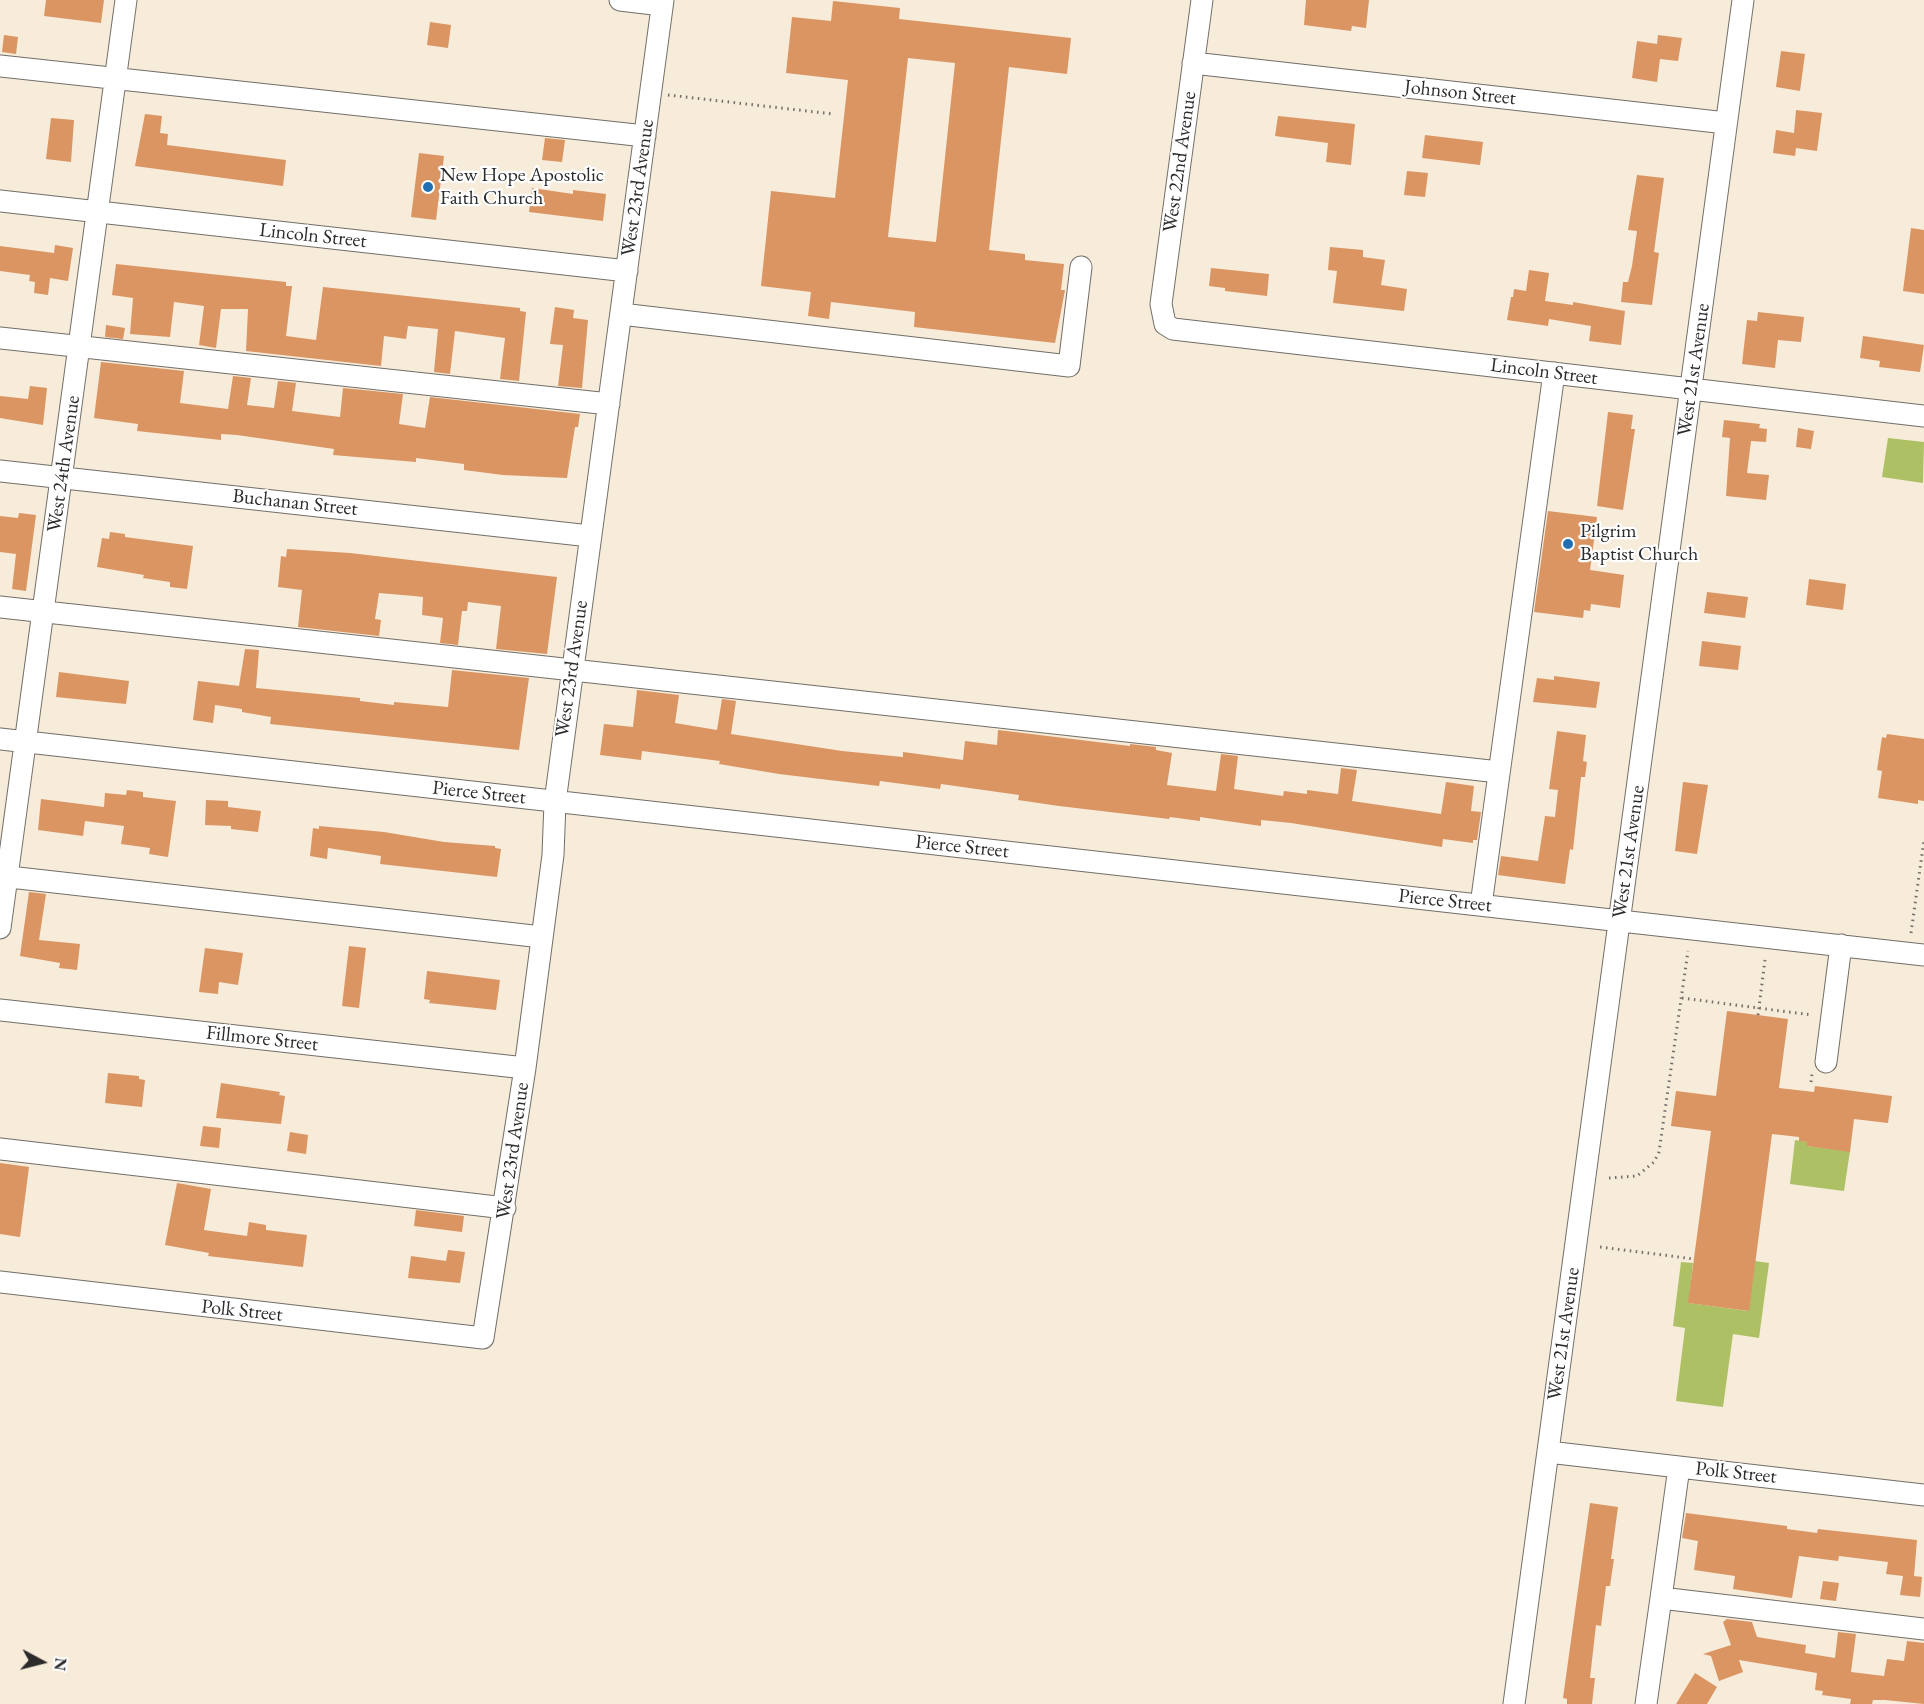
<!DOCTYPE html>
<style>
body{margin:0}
#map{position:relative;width:1924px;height:1704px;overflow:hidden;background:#f7ebd9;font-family:"EB Garamond",serif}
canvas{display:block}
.north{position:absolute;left:12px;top:1632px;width:60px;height:60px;-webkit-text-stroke:4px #fff;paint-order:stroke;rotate:97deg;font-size:16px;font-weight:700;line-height:24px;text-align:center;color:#2b2b2b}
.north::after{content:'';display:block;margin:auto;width:21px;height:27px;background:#2b2b2b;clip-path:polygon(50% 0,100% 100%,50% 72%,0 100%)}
</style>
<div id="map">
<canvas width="1924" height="1704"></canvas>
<div class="north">N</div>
</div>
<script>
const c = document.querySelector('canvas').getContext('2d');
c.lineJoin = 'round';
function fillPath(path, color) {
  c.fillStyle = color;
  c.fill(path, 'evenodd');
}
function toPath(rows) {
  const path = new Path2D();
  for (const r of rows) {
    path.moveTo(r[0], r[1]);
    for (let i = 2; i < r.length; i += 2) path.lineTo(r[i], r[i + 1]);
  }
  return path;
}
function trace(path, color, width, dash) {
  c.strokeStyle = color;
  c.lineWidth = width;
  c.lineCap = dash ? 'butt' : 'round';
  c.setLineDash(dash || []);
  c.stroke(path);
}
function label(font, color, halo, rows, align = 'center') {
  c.font = font + ' "EB Garamond",serif';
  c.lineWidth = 4.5;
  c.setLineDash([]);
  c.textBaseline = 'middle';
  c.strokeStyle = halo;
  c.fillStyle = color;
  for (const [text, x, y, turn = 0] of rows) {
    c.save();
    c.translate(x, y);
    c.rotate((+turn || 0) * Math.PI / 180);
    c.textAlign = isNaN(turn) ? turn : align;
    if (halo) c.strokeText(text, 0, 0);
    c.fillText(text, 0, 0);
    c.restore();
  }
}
fillPath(toPath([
 [1888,438,1924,442,1923,483,1882,477],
 [1795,1140,1807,1142,1807,1146,1850,1151,1844,1191,1790,1184],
 [1755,1261,1769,1263,1759,1338,1733,1334,1723,1407,1676,1401,1685,1328,1673,1326,1681,1262,1693,1263,1689,1303,1748,1311]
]), '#aec064');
fillPath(toPath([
 [46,0,104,0,101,23,44,16],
 [1306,0,1369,0,1366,28,1352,26,1351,31,1304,25],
 [833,1,900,8,899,19,1071,38,1067,74,1009,67,989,250,1025,254,1025,260,1064,264,1061,290,1065,290,1055,343,914,327,915,312,831,302,829,319,808,316,811,292,761,286,771,191,835,198,848,80,786,73,792,17,831,21],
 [908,58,955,63,936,242,888,237],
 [430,22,451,25,448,48,427,45],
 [4,35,18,37,16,54,2,52],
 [1658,35,1682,38,1678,61,1660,59,1657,82,1632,78,1637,41,1657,44],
 [1781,51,1805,54,1800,91,1776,87],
 [1796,110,1822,113,1817,151,1796,148,1795,156,1773,153,1776,130,1794,133],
 [145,114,162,116,160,133,168,134,167,145,286,160,283,186,135,166],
 [1278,116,1355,124,1351,165,1326,162,1328,143,1275,136],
 [51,118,74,120,71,162,46,159],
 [1425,135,1483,142,1480,165,1422,158],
 [545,138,565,140,562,162,542,160],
 [419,153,444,156,436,220,411,217],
 [1407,171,1428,173,1425,197,1404,195],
 [1637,175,1664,178,1654,252,1659,253,1652,305,1621,302,1623,282,1628,282,1632,266,1637,231,1628,230],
 [532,188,573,194,573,190,606,194,603,221,529,212],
 [1911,228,1924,230,1924,294,1903,291],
 [55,245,73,248,68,281,50,278,48,295,34,293,35,282,29,281,30,275,0,271,0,246,54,253],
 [1330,247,1363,250,1363,257,1385,260,1381,285,1407,289,1404,311,1333,303,1337,271,1328,270],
 [116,264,286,282,286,286,292,286,286,336,316,340,323,287,520,308,520,311,526,312,519,381,500,379,505,338,455,331,450,374,434,372,438,329,408,326,406,339,384,336,381,366,246,351,248,309,221,309,216,348,199,345,204,306,174,302,170,337,130,334,133,298,112,295],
 [1211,268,1269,274,1267,296,1225,291,1225,288,1209,286],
 [1529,270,1549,273,1545,301,1573,305,1573,302,1625,311,1621,345,1589,341,1591,326,1549,319,1548,326,1507,320,1511,297,1513,297,1514,289,1526,291],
 [555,307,574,310,573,318,588,320,582,388,558,386,563,345,550,344],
 [1758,312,1804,317,1801,342,1778,340,1775,368,1742,364,1747,320,1757,321],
 [106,325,125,328,123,339,105,337],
 [1863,336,1924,345,1920,372,1879,367,1880,361,1860,358],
 [101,362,184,371,180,403,228,409,233,376,251,378,247,405,274,408,278,381,296,383,292,411,340,417,343,388,403,394,399,424,425,428,430,397,580,414,578,427,575,427,567,478,503,475,464,470,464,464,416,458,416,462,333,455,334,449,237,435,221,434,221,440,137,431,138,424,94,418],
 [30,386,47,388,43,425,0,418,0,396,28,399],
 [1608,412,1633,415,1631,429,1635,429,1623,510,1597,506],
 [1724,420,1760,424,1759,428,1767,429,1766,442,1751,441,1747,473,1769,475,1766,500,1726,496,1730,438,1722,437],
 [1798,428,1814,431,1811,449,1796,447],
 [1548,511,1597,517,1590,570,1624,575,1620,608,1591,604,1590,611,1584,610,1583,618,1534,612],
 [19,513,36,515,26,591,12,589,16,554,0,552,0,516,18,518],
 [110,532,125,534,125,537,193,546,187,589,170,587,170,582,143,578,144,575,97,567,102,538,109,539],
 [287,549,350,553,557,577,547,654,496,649,501,606,468,602,467,611,462,611,458,645,440,643,443,618,422,615,423,597,414,596,379,593,375,619,381,620,379,636,298,627,302,590,278,587,281,556,286,557],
 [1809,579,1846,584,1843,610,1806,605],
 [1707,592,1748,597,1745,618,1704,613],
 [1702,641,1741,646,1738,670,1699,666],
 [245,649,259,650,256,688,360,698,360,701,394,705,394,702,448,707,452,670,529,678,519,750,270,724,271,717,242,712,242,709,215,705,213,723,193,720,198,681,239,686],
 [59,672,129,681,126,704,56,697],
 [1554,676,1600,682,1596,708,1533,702,1537,678,1554,680],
 [637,690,679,695,675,723,717,730,722,699,736,701,731,734,842,751,903,757,903,752,963,760,965,741,997,745,998,730,1130,746,1130,744,1156,747,1156,750,1172,753,1167,785,1216,791,1221,754,1238,756,1234,789,1283,796,1284,791,1307,794,1307,790,1338,794,1341,768,1357,770,1352,801,1441,814,1446,782,1474,786,1471,811,1481,812,1477,840,1473,840,1473,843,1443,839,1442,847,1291,823,1261,820,1261,826,1200,817,1200,821,1170,817,1169,819,1059,806,1018,800,1019,795,941,784,940,789,880,781,879,786,779,774,719,764,720,761,642,751,641,760,600,755,604,724,633,727],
 [1557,731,1586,735,1583,761,1587,762,1585,777,1581,777,1573,850,1570,849,1565,884,1498,875,1501,856,1538,861,1545,816,1555,817,1558,790,1549,789],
 [1887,734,1924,739,1924,801,1918,800,1918,804,1878,798,1882,771,1877,770,1882,737,1886,738],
 [1683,782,1708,785,1697,854,1675,851],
 [127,790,143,792,143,797,176,801,168,857,149,854,150,848,121,844,124,826,85,821,83,836,38,830,41,799,104,807,105,793,126,795],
 [206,800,228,801,228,807,261,811,258,832,231,829,231,826,205,825],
 [319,826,384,832,444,842,495,846,495,848,501,849,497,877,380,864,381,856,328,848,327,859,310,856,313,828,319,829],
 [29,892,46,894,39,940,80,944,77,970,59,968,60,963,20,956],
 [349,946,366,948,359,1008,342,1006],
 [205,948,243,953,238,985,219,982,218,994,199,992],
 [427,971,500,980,496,1010,429,1003,430,1000,424,999],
 [1727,1011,1788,1019,1779,1088,1814,1092,1815,1086,1892,1096,1888,1123,1854,1119,1850,1152,1807,1146,1807,1142,1799,1141,1799,1137,1772,1134,1749,1311,1688,1303,1711,1131,1671,1126,1676,1091,1716,1096],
 [108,1073,139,1076,139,1079,145,1080,142,1107,105,1103],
 [221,1083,280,1092,279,1095,285,1096,281,1124,216,1118],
 [203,1126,221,1128,219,1148,200,1146],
 [290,1132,308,1135,306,1154,287,1151],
 [0,1163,29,1167,20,1237,0,1234],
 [177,1183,211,1189,204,1230,247,1236,249,1222,266,1225,266,1230,307,1235,303,1267,208,1256,209,1253,165,1245],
 [416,1210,464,1216,462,1232,414,1226],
 [448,1250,465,1252,460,1283,408,1278,411,1256,446,1261],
 [1590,1503,1618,1507,1611,1559,1614,1559,1610,1586,1606,1586,1601,1626,1596,1625,1590,1678,1595,1678,1592,1704,1567,1704,1567,1699,1563,1698],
 [1686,1513,1787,1526,1787,1529,1817,1533,1818,1529,1917,1540,1914,1576,1922,1577,1920,1597,1900,1595,1903,1576,1886,1574,1888,1562,1839,1556,1838,1561,1799,1556,1792,1598,1733,1589,1735,1576,1694,1570,1698,1541,1682,1538],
 [1823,1581,1839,1583,1836,1601,1820,1599],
 [1727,1619,1752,1622,1757,1637,1806,1645,1805,1653,1835,1658,1838,1632,1856,1634,1851,1672,1884,1676,1887,1659,1904,1661,1907,1641,1924,1643,1924,1704,1885,1700,1873,1700,1872,1704,1850,1704,1851,1699,1822,1695,1823,1691,1815,1690,1817,1673,1739,1660,1743,1672,1719,1681,1711,1656,1703,1654,1731,1645,1723,1622],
 [1695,1673,1717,1687,1707,1704,1676,1704]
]), '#da9563');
const minor = toPath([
 [620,0,662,5],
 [1202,0,1161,304,1165,324,1173,329,1924,416],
 [1193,63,1726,123],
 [0,66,645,136],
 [0,201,627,271],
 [621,314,1069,366,1081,267],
 [0,338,609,404],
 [0,471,590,536],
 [0,607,1499,772],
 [0,739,1924,955],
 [0,876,542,937],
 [1481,905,1554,373],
 [0,928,126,0],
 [0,1010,525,1068],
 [1826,1062,1841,945],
 [0,1149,505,1208],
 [0,1282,483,1338,525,1068,553,855,555,802,663,0],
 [1548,1452,1924,1495],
 [1661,1598,1679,1467],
 [1514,1704,1743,0],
 [1646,1704,1661,1598,1924,1629]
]);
trace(minor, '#726e68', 23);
trace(toPath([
 [668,95,833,114],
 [1911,933,1924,840],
 [1682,998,1812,1015],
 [1758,1015,1765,960],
 [1811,1082,1812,1073],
 [1609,1178,1637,1176,1654,1162,1659,1152,1688,951],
 [1600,1247,1694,1259]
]), '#726e68', 3, [1.5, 4.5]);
trace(minor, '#fff', 21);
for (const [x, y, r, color] of [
 [428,187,6,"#1f6fb2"],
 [1568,544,6,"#1f6fb2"]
]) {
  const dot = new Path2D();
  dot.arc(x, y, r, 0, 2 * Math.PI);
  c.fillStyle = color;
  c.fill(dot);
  trace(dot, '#fff', 2);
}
label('20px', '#2b2b2b', '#fff', [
 ["Johnson Street",1460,93,6],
 ["West 22nd Avenue",1180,162,-82],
 ["West 23rd Avenue",638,188,-82],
 ["Lincoln Street",313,236,6],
 ["West 21st Avenue",1694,370,-82],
 ["Lincoln Street",1544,372,7],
 ["West 24th Avenue",64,464,-82],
 ["Buchanan Street",295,503,6],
 ["West 23rd Avenue",572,669,-82],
 ["Pierce Street",479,793,6],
 ["Pierce Street",962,847,6],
 ["West 21st Avenue",1629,852,-82],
 ["Pierce Street",1445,901,6],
 ["Fillmore Street",262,1039,6],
 ["West 23rd Avenue",513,1151,-82],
 ["Polk Street",242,1311,6],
 ["West 21st Avenue",1564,1334,-82],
 ["Polk Street",1736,1473,6]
]);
label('20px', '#2b2b2b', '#fff', [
 ["New Hope Apostolic",440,176],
 ["Faith Church",440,199],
 ["Pilgrim",1580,532],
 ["Baptist Church",1580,555]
], 'left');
</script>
